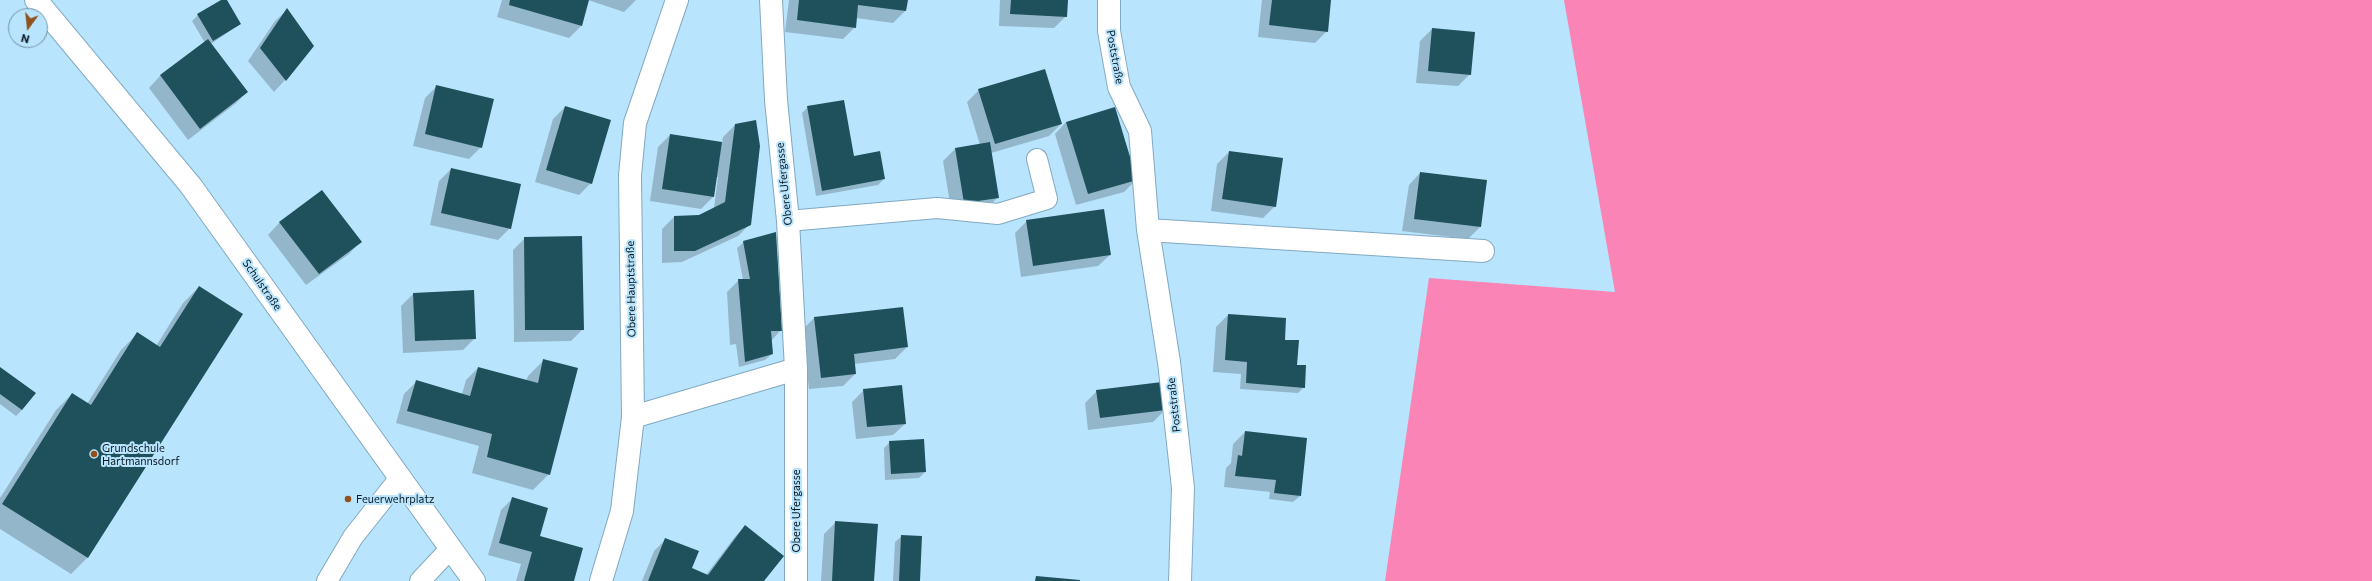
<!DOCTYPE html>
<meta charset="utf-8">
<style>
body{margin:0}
#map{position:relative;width:2372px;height:581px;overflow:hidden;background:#b9e4fd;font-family:Commissioner,sans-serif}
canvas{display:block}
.north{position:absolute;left:8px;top:8px;width:40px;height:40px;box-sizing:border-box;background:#b9e4fd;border:1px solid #7393a5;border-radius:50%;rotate:195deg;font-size:11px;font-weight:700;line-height:16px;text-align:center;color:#091922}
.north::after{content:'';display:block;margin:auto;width:14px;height:18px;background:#91501c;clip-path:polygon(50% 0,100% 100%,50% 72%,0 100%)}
</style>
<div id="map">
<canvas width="2372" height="581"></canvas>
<div class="north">N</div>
</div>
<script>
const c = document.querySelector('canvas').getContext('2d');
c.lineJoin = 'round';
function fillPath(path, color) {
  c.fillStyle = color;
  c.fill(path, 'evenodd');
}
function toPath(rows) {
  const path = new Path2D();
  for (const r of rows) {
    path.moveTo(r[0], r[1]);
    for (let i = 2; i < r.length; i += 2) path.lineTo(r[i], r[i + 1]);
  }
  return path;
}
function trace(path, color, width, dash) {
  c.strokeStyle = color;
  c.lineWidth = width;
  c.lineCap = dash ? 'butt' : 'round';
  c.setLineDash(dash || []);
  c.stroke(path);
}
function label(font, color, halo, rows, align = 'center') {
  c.font = font + ' Commissioner,sans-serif';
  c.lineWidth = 4;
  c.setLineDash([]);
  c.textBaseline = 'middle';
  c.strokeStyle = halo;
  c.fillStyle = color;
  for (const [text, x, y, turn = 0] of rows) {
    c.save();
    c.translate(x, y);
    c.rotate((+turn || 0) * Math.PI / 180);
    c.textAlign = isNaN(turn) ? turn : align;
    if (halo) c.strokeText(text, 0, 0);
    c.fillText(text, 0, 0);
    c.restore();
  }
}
fillPath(toPath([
 [1564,0,2372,0,2372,581,1385,581,1429,278,1615,292]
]), '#fa84b5');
fillPath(toPath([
 [223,0,226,0,240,24,211,44,247,92,235,104,188,140,149,88,160,76,205,43,192,21,198,15],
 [502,0,636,0,624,12,588,0,581,26,569,38,497,17],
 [789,0,907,0,905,11,893,23,856,18,855,27,843,39,785,32],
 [1000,0,1067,0,1066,16,1054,28,999,26],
 [1262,0,1330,0,1327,31,1315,43,1258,37],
 [287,10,285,80,274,92,248,61,275,21],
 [1432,29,1470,74,1458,86,1416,83,1420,41],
 [437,86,481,147,469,159,413,146,425,98],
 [979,90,1061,124,1049,136,991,153,998,197,986,209,952,215,943,161,955,149,980,145,967,102],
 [565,107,591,183,579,195,535,182,553,119],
 [808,107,853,157,884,179,878,185,816,196,802,113],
 [1066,122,1136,180,1124,192,1076,205,1055,134],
 [735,125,750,224,738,236,682,262,662,263,662,229,674,217,699,216,714,208,718,177,716,177,713,197,701,209,650,201,658,147,670,135,722,143,723,137],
 [1229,152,1282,159,1275,206,1263,218,1211,211,1217,164],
 [451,169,510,228,498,240,430,225,439,181],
 [1420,173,1480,227,1468,239,1402,231,1409,185],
 [322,191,360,242,349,254,306,285,268,235,279,223],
 [1027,221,1110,255,1098,266,1021,277,1015,233],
 [525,238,583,329,571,341,514,342,513,250],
 [744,242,781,330,771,341,772,354,765,360,739,367,736,344,730,345,727,292,739,280,743,280,737,248],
 [199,287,242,315,87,558,71,574,0,529,0,498,56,410,72,394,87,404,121,350,137,334,156,346,183,303],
 [413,294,475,338,463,350,403,353,401,306],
 [1228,315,1284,341,1304,387,1298,393,1240,389,1241,374,1213,372,1216,327],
 [814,318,907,347,895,359,854,364,855,374,843,386,809,389,802,330],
 [544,360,549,474,533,490,472,473,479,446,396,423,404,394,416,382,462,394,466,380,478,368,526,381,528,376],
 [0,368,22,410,16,416,0,404],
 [864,390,905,424,893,435,856,439,852,402],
 [1097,391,1165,410,1153,422,1088,430,1085,403],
 [1245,432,1300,496,1293,502,1269,499,1270,492,1224,487,1226,468,1231,463,1233,444],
 [890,442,925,472,919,478,885,480,884,448],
 [513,498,539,537,573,581,516,581,521,564,488,555,501,510],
 [836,522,873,581,821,581,824,534],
 [745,526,763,581,642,581,654,551,666,539,691,568,706,575,734,538],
 [902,536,919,581,893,581,895,542]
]), '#0003');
fillPath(toPath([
 [221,0,227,0,241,24,213,41,197,14],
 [510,0,589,0,582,26,509,5],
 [799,0,908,0,906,11,858,5,856,28,797,20],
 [1011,0,1068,0,1067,17,1010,14],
 [1272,0,1331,0,1328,32,1269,25],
 [287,8,314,46,286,81,260,48],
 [1432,28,1475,32,1471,75,1428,71],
 [208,39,248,92,200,129,160,75],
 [1045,69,1062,124,995,144,978,89],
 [436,85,494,99,482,148,425,134],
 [844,100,854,156,880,151,885,179,822,191,807,106],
 [565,106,611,120,592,184,546,170],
 [1115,107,1137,180,1088,194,1066,122],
 [756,120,760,146,751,225,695,251,674,251,674,216,699,215,725,202,735,124],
 [670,134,722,142,714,197,662,189],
 [990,142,999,198,964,203,955,148],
 [1229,151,1283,158,1276,207,1222,199],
 [451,168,521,184,511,229,441,213],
 [1420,172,1487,180,1481,227,1414,219],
 [322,190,362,242,319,274,279,222],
 [1104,209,1111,255,1033,266,1026,220],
 [776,232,782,331,771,331,773,354,745,362,738,279,750,279,743,241],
 [582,236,584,330,525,330,524,237],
 [199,286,243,314,88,558,2,504,72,393,91,405,137,332,160,347],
 [474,290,476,339,415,341,413,293],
 [903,307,908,347,854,354,856,374,821,378,814,317],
 [1228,314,1286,318,1285,340,1299,340,1297,365,1306,365,1305,388,1246,383,1247,362,1225,360],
 [543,359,578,368,550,475,487,457,492,434,407,411,416,380,470,396,478,367,538,383],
 [0,367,36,393,22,410,0,394],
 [1162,382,1166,410,1100,418,1096,390],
 [902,385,906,424,867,427,863,389],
 [1245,431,1307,438,1301,496,1274,493,1276,480,1235,476,1238,455,1242,456],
 [924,439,926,472,891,474,889,441],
 [512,497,548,508,540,536,583,548,574,581,524,581,532,552,499,543],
 [835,521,878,524,874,581,832,581],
 [745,525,784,556,764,581,648,581,665,538,699,551,692,568,708,575],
 [901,535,922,536,920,581,899,581],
 [1036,576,1080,580,1080,581,1035,581]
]), '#1e515c');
const service = toPath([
 [788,221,937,208,998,214,1047,199,1037,159],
 [327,581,353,537,399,479],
 [420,581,450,549]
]);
const minor = toPath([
 [36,0,191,186,474,581],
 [771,0,776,100,788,221,796,369,796,581],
 [1109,0,1109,31,1119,87,1140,131,1148,230,1169,362,1183,488,1180,581],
 [1148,230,1483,251],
 [633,417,796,369],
 [601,581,622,511,633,417,630,175,635,123,677,0]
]);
trace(service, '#81a9c2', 22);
trace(minor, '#81a9c2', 24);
trace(service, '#fff', 20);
trace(minor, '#fff', 22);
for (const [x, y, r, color] of [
 [94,454,4,"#91501c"],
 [348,499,4,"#91501c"]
]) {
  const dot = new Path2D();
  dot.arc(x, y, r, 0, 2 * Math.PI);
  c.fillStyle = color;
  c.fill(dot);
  trace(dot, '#b9e4fd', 1.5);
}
label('11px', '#091922', '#b9e4fd', [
 ["Poststraße",1115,57,80],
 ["Obere Ufergasse",784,184,-96],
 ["Schulstraße",262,285,55],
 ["Obere Hauptstraße",631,289,-91],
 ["Poststraße",1174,405,-96],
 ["Obere Ufergasse",796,511,-90]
]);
label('11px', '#091922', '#b9e4fd', [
 ["Grundschule",102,448],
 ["Hartmannsdorf",102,461],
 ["Feuerwehrplatz",356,499]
], 'left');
</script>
